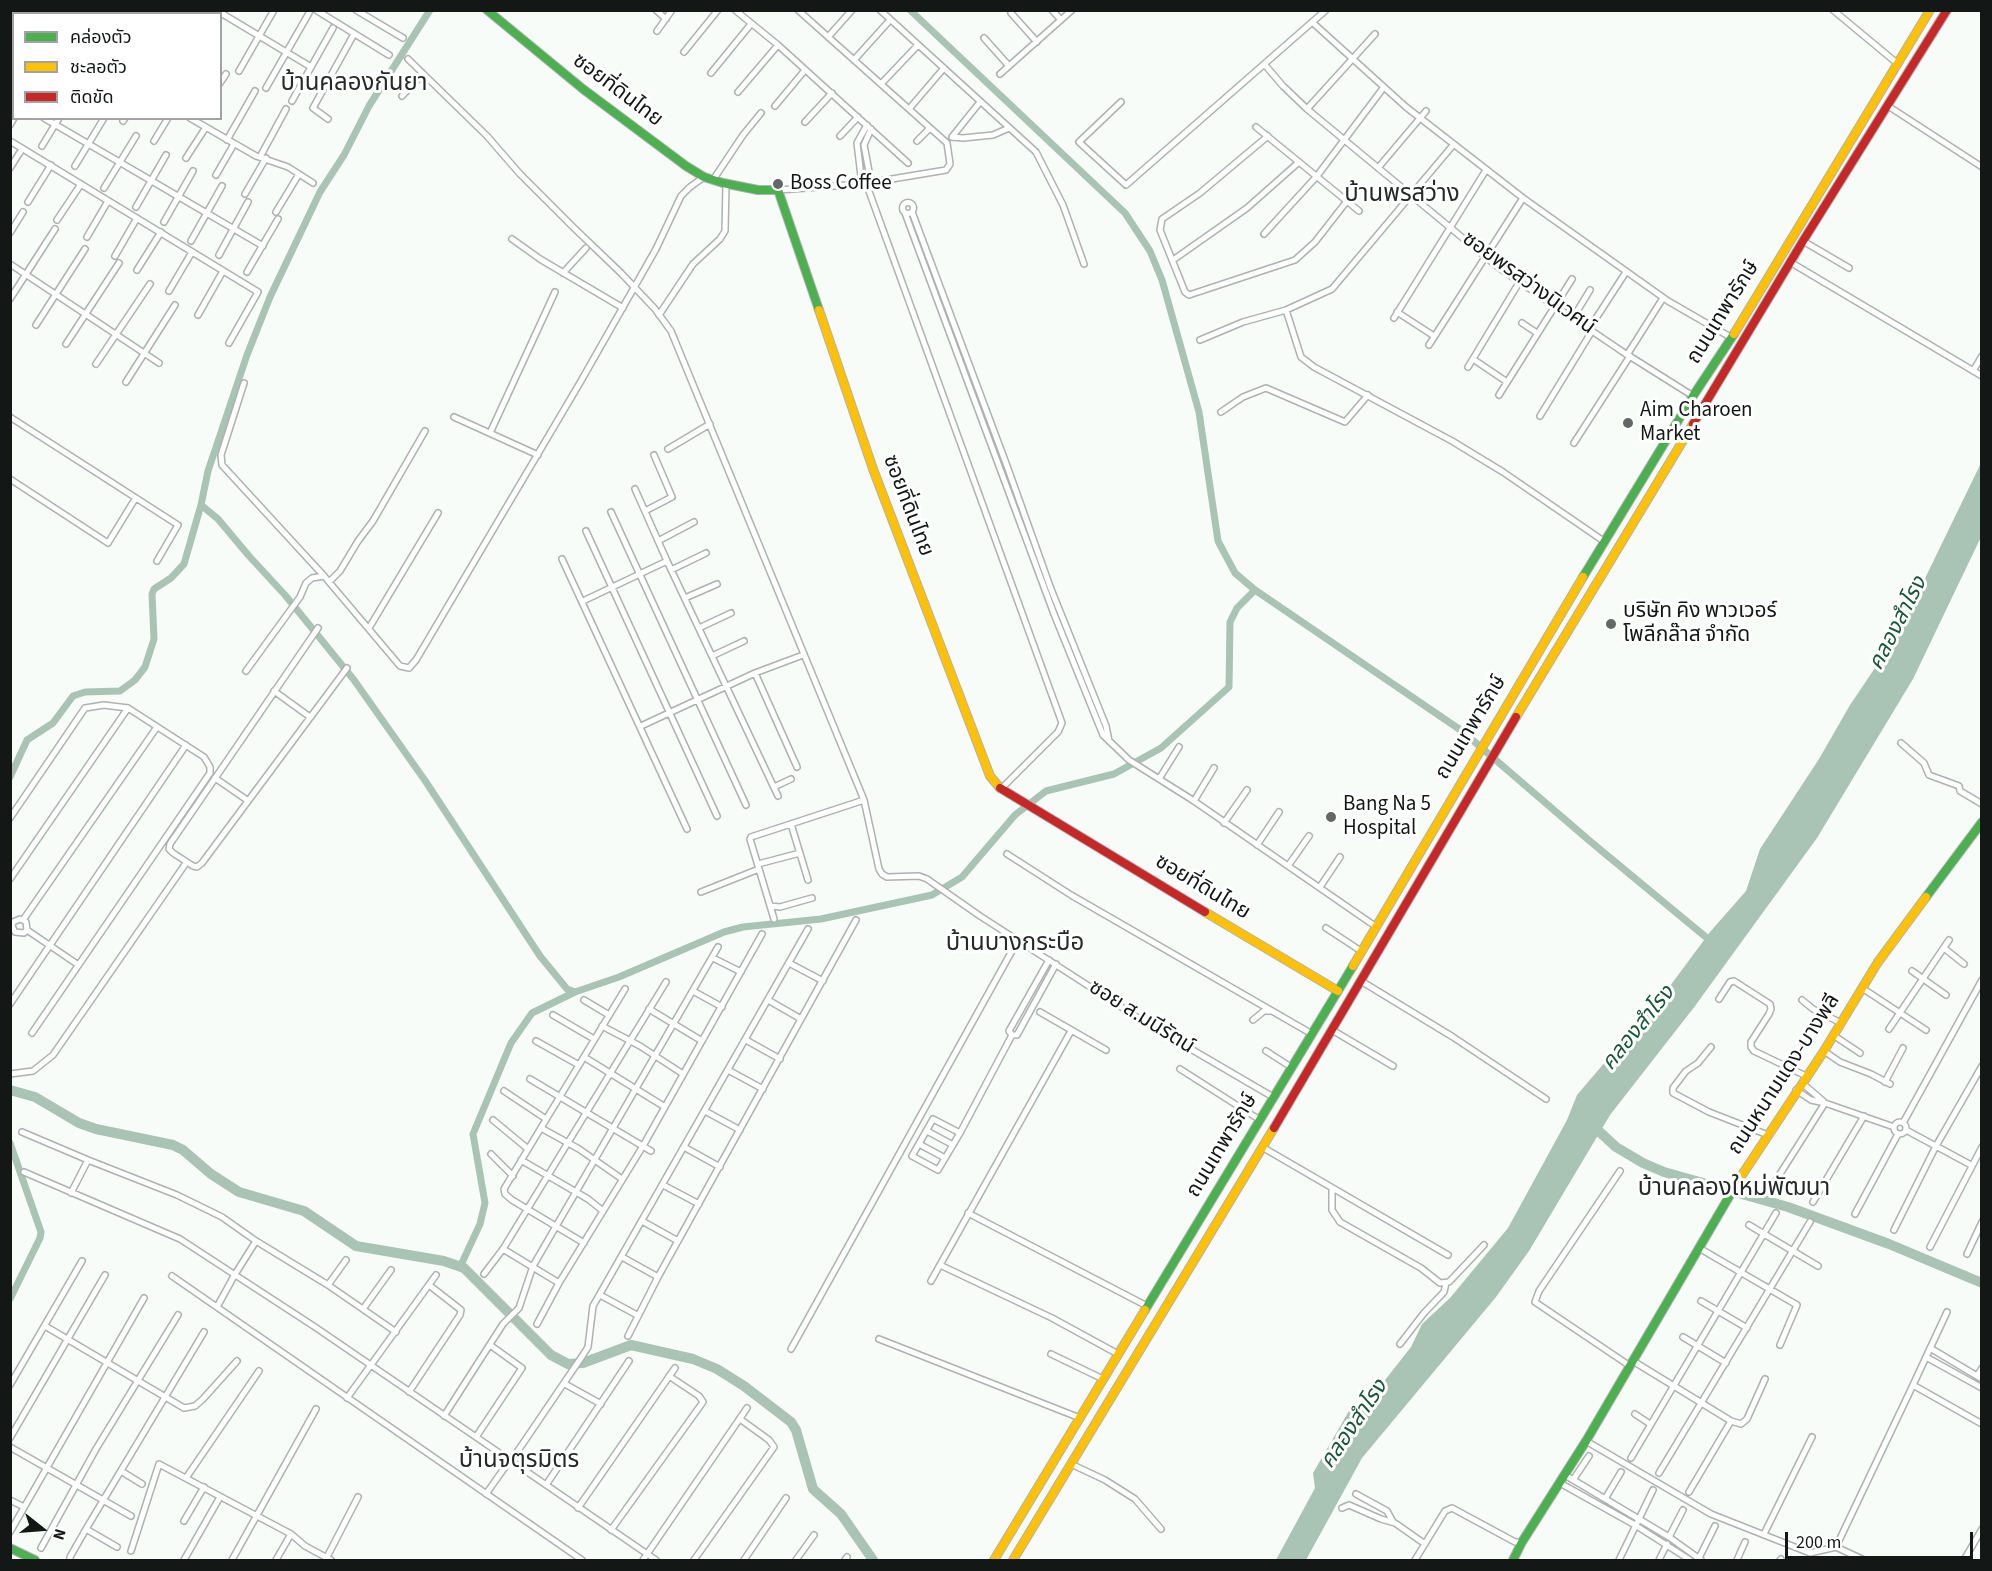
<!DOCTYPE html>
<meta charset="utf-8">
<style>
body{margin:0}
#map{position:relative;width:1992px;height:1571px;overflow:hidden;background:#f7fcf9;font-family:"Source Sans 3","Noto Sans Thai",sans-serif}
canvas{display:block}
.frame{position:absolute;inset:0;border:12px solid #131715;pointer-events:none}
.legend{position:absolute;left:12px;top:12px;width:210px;height:108px;box-sizing:border-box;background:#fff;border:2px solid #a1a2a1;margin:0;padding:8px 10px;list-style:none;font-size:18px;color:#131715}
.legend li{display:flex;align-items:center;gap:12px;height:30px}
.legend b{width:30px;border:2px solid #a1a2a1}
.north{position:absolute;left:12px;top:1499px;width:60px;height:60px;-webkit-text-stroke:4px #fff;paint-order:stroke;rotate:107deg;font-size:16px;font-weight:700;line-height:24px;text-align:center;color:#131715}
.north::after{content:'';display:block;margin:auto;width:21px;height:27px;background:#131715;clip-path:polygon(50% 0,100% 100%,50% 72%,0 100%)}
.scale{position:absolute;left:1785px;top:1532px;width:188px;height:27px;box-sizing:border-box;border:3px solid #131715;border-top:0;padding-left:8px;font-size:18px;line-height:21px;white-space:nowrap;color:#131715;-webkit-text-stroke:4px #fff;paint-order:stroke}
</style>
<div id="map">
<canvas width="1992" height="1571"></canvas>
<div class="frame"></div>
<ul class="legend">
<li><b style="height:8px;background:#4caf50"></b>คล่องตัว</li>
<li><b style="height:8px;background:#ffc107"></b>ชะลอตัว</li>
<li><b style="height:8px;background:#c62828"></b>ติดขัด</li>
</ul>
<div class="north">N</div>
<div class="scale">200 m</div>
</div>
<script>
const c = document.querySelector('canvas').getContext('2d');
c.lineJoin = 'round';
function fillPath(path, color) {
  c.fillStyle = color;
  c.fill(path, 'evenodd');
}
function toPath(rows) {
  const path = new Path2D();
  for (const r of rows) {
    if (r.length === 3) {
      path.moveTo(r[0] + r[2], r[1]);
      path.arc(r[0], r[1], r[2], 0, 2 * Math.PI);
      continue;
    }
    path.moveTo(r[0], r[1]);
    for (let i = 2; i < r.length; i += 2) path.lineTo(r[i], r[i + 1]);
  }
  return path;
}
function trace(path, color, width, dash) {
  c.strokeStyle = color;
  c.lineWidth = width;
  c.lineCap = dash ? 'butt' : 'round';
  c.setLineDash(dash || []);
  c.stroke(path);
}
function label(font, color, halo, rows, align = 'center') {
  c.font = font + ' "Source Sans 3","Noto Sans Thai",sans-serif';
  c.lineWidth = 6;
  c.setLineDash([]);
  c.textBaseline = 'middle';
  c.strokeStyle = halo;
  c.fillStyle = color;
  for (const [text, x, y, turn = 0] of rows) {
    c.save();
    c.translate(x, y);
    c.rotate((+turn || 0) * Math.PI / 180);
    c.textAlign = isNaN(turn) ? turn : align;
    if (halo) c.strokeText(text, 0, 0);
    c.fillText(text, 0, 0);
    c.restore();
  }
}
fillPath(toPath([
 [1981,463,1981,537,1913,679,1817,838,1695,1006,1610,1115,1529,1251,1496,1297,1362,1458,1306,1560,1276,1560,1315,1488,1313,1473,1349,1411,1385,1380,1411,1347,1422,1324,1450,1298,1508,1228,1567,1120,1577,1095,1670,986,1710,932,1746,891,1760,849,1819,759,1850,705,1898,634]
]), '#a9c3b5');
trace(toPath([
 [910,10,1125,213,1150,251,1162,280,1199,412,1218,541,1235,573,1255,590,1462,731,1591,842,1713,943],
 [201,505,218,519,249,556,285,595,354,680,426,782,540,956,567,989,575,992,619,977,724,932,743,927,821,919,932,895,962,877,1015,815,1046,791,1114,774,1161,748,1229,687,1230,622,1237,608,1255,590],
 [10,777,27,740,53,723,73,696,85,692,120,691,135,680,145,667,154,639,152,594,154,589,171,578,184,564,201,505,208,471,247,355,270,297,320,192,344,155,369,106,430,10],
 [10,1143,41,1232,40,1238,10,1299],
 [460,1267,480,1224,485,1203,473,1134,511,1043,532,1013,575,992]
]), '#a9c3b5', 7);
trace(toPath([
 [10,1090,35,1097,79,1123,96,1129,173,1145,183,1150,211,1174,239,1192,304,1211,356,1246,444,1261,464,1268,551,1355,568,1364,583,1363,631,1345,693,1359,717,1369,744,1386,791,1422,796,1430,813,1489,841,1514,873,1560],
 [1591,1124,1616,1147,1643,1163,1664,1172,1788,1207,1889,1244,1982,1283]
]), '#a9c3b5', 10);
const street = toPath([
 [216,10,311,67],
 [316,10,389,55],
 [356,10,403,38],
 [656,10,666,19],
 [735,10,778,45,908,163],
 [880,10,1036,152,1063,205,1084,264],
 [1052,10,1061,20],
 [1833,10,1898,64],
 [10,12,14,15],
 [1011,13,1037,42],
 [54,14,56,10],
 [96,14,98,10],
 [1312,22,1406,107,1523,198,1668,301,1732,338],
 [657,31,672,10],
 [828,37,852,10],
 [984,38,1009,66],
 [684,52,718,10],
 [408,59,487,136,520,174,572,226,621,273,655,309,671,331,864,800,879,869,882,874,887,877,919,876,927,879,980,916,1143,1021,1273,1097],
 [854,60,890,20],
 [1265,65,1283,86,1307,109,1499,268,1623,352,1693,396],
 [239,71,274,10],
 [711,73,751,24],
 [1000,74,1072,10],
 [220,83,226,74],
 [881,84,918,45],
 [266,88,309,13],
 [738,92,778,45],
 [402,96,423,74],
 [10,99,14,101],
 [292,101,333,28],
 [1121,102,1079,142,1126,185,1326,10],
 [775,106,805,70],
 [1888,106,1982,167],
 [909,109,944,68],
 [1307,109,1375,34],
 [44,118,263,246],
 [190,118,256,156,288,167,313,183],
 [328,119,313,108,354,34],
 [123,121,125,118],
 [805,122,832,93],
 [10,125,14,118],
 [1256,127,1359,211],
 [840,136,858,117],
 [1268,136,1200,193,1162,219,1160,230,1185,292,1189,295,1295,260,1315,242,1347,201],
 [952,137,963,138,993,135,1009,128],
 [952,137,980,102],
 [227,140,255,91],
 [10,141,258,292,229,343],
 [154,141,168,118],
 [917,141,930,128],
 [42,146,59,118],
 [260,157,286,109],
 [186,158,206,127],
 [75,166,104,118],
 [10,168,22,149],
 [1378,168,1426,111],
 [216,175,234,144],
 [713,180,743,135,761,113],
 [871,182,864,145,871,129],
 [866,183,1062,723,1058,732,1001,789],
 [862,184,857,143,867,125],
 [104,188,136,136],
 [778,190,862,184,946,170,950,164,947,143,798,10],
 [245,194,266,158],
 [28,202,51,165],
 [908,208,5.5],
 [136,207,166,155],
 [276,212,299,174],
 [912,212,1007,466,1051,589,1106,726,1109,741],
 [905,213,1054,614,1103,735,1129,760,1194,801,1375,926],
 [57,220,81,184],
 [164,222,193,171],
 [10,233,23,212],
 [1264,234,1317,176,1384,87],
 [87,237,108,201],
 [512,239,540,259,623,308],
 [191,241,222,186],
 [1803,241,1849,268],
 [219,255,248,202],
 [115,256,137,218],
 [1173,260,1247,208,1299,162],
 [1790,262,1982,376],
 [10,264,159,363],
 [137,270,161,232],
 [247,272,278,219],
 [563,273,586,248],
 [169,291,192,252],
 [10,299,55,229],
 [1286,310,1301,357,1314,367,1452,441,1503,472,1605,542],
 [1397,312,1434,336],
 [198,315,223,271],
 [659,315,693,264,720,239,725,231,726,184],
 [1394,318,1486,170],
 [1573,318,1590,290],
 [1522,323,1537,333],
 [36,325,85,249],
 [1589,329,1626,272],
 [1200,340,1243,322,1286,310,1332,289,1454,144],
 [66,344,119,263],
 [1429,345,1523,198],
 [1627,355,1663,298],
 [1473,359,1507,382],
 [96,364,150,284],
 [1468,367,1520,281],
 [1973,371,1982,356],
 [126,382,175,305],
 [244,383,221,455,222,465,324,576,400,666,409,668,416,660,581,381,656,249,681,196,690,187,704,177],
 [1499,395,1572,279],
 [1221,412,1243,397,1266,388,1345,422,1368,395],
 [1540,416,1592,331],
 [10,417,178,525,157,561],
 [454,417,538,455],
 [490,433,555,292],
 [1574,443,1630,356],
 [668,449,710,424],
 [10,479,108,543,135,499],
 [635,489,667,561,778,796],
 [645,511,672,497,654,455],
 [611,512,746,805],
 [586,531,717,816],
 [658,541,694,522],
 [562,559,687,829],
 [671,570,706,553],
 [329,582,340,571,358,541,373,521,425,431],
 [685,598,717,584],
 [583,601,667,561],
 [318,628,170,844,169,849,173,853,193,866,197,867,202,863,347,668],
 [369,628,438,513],
 [699,628,731,613],
 [712,656,744,641],
 [246,671,300,597,306,583,312,578,324,576],
 [755,673,797,767],
 [274,691,310,717],
 [641,726,755,673,803,655],
 [1901,743,1924,763,1929,775,1959,786,1960,791,1982,804],
 [215,778,247,800],
 [1159,779,1179,747],
 [774,787,791,779],
 [1194,801,1214,768],
 [10,818,85,708,104,705,128,708,204,757,210,767,210,773,32,1033],
 [1224,823,1247,790],
 [791,824,808,880],
 [1257,845,1279,812],
 [1007,854,1071,895,1312,1034],
 [758,864,800,853],
 [1288,866,1309,836],
 [10,879,128,708],
 [1320,887,1340,857],
 [701,892,759,869],
 [770,906,780,907,812,898],
 [774,919,750,839,751,837,864,800],
 [23,920,157,727],
 [1326,928,1361,951],
 [27,930,24,933,15,932,12,926,13,922,20,919,23,920,26,922,27,930,77,964],
 [1944,948,1964,964],
 [713,958,741,972],
 [1049,960,1009,1031,1012,1035,1017,1035,1056,964],
 [789,963,823,981],
 [1912,971,1946,995],
 [1361,981,1453,1037,1546,1099],
 [1862,988,1926,1030],
 [693,991,722,1007],
 [1719,999,1730,982,1734,981,1770,1004,1771,1009,1769,1014,1751,1042,1751,1047,1754,1051,1806,1076],
 [584,1000,609,1015],
 [768,1000,801,1019],
 [1802,1000,1813,1009,1841,1023],
 [10,1004,186,745],
 [649,1009,702,1041],
 [1040,1012,1106,1050],
 [553,1015,594,1039],
 [1253,1020,1264,1011,1272,1011],
 [602,1026,640,1046,683,1074],
 [1889,1029,1949,940],
 [1332,1030,1393,1066],
 [1833,1035,1860,1053],
 [746,1040,780,1059],
 [536,1041,579,1065],
 [1711,1047,1698,1063,1686,1071,1673,1088,1673,1093,1709,1112,1768,1135],
 [1266,1051,1291,1067],
 [1824,1051,1840,1062,1871,1074,1890,1084],
 [584,1057,665,1107],
 [1180,1069,1260,1120],
 [728,1070,763,1089],
 [10,1074,33,1071,53,1055,186,863],
 [530,1079,651,1151],
 [1885,1082,1903,1048],
 [1802,1083,1823,1101],
 [1796,1090,1811,1100,1825,1103,1894,1127],
 [504,1091,546,1119],
 [705,1111,740,1130],
 [493,1120,528,1149],
 [1900,1128,6],
 [1903,1123,1982,980],
 [541,1128,579,1149,622,1179],
 [1906,1130,1971,1165],
 [927,1131,953,1145],
 [22,1132,88,1160,177,1195,222,1217,256,1241,328,1285,396,1332],
 [960,1133,933,1119,912,1156,938,1170,960,1133,1012,1035],
 [919,1144,945,1158],
 [684,1147,720,1167],
 [1262,1147,1448,1255],
 [491,1154,513,1176],
 [521,1160,588,1199,603,1211],
 [1620,1171,1539,1291,1535,1302,1630,1366],
 [24,1172,180,1239,315,1327,656,1560],
 [663,1185,699,1204],
 [1773,1185,1825,1103],
 [1332,1188,1332,1210,1340,1222,1421,1268,1440,1283,1449,1282,1484,1245],
 [71,1193,88,1160],
 [1813,1202,1864,1116],
 [968,1213,1147,1306],
 [1855,1214,1898,1134],
 [642,1221,678,1241],
 [1749,1225,1818,1266],
 [1894,1230,1936,1146,1982,1066],
 [584,1243,512,1200,505,1194,504,1189,625,989],
 [1930,1247,1982,1147],
 [1699,1248,1797,1305,1780,1345],
 [503,1249,559,1283],
 [1967,1254,1982,1222],
 [622,1257,658,1277],
 [940,1265,1052,1318,1118,1354],
 [484,1274,503,1249,666,982],
 [172,1276,582,1560],
 [931,1281,1071,1031],
 [328,1285,346,1260],
 [600,1295,637,1315],
 [1701,1301,1747,1328],
 [217,1307,234,1276,256,1241],
 [363,1309,391,1270],
 [537,1324,559,1283,643,1146,762,934],
 [45,1326,184,1408,195,1406,203,1399,237,1361],
 [628,1336,658,1277,856,920],
 [1683,1337,1726,1363],
 [879,1339,1080,1418],
 [1400,1344,1424,1313,1444,1292,1446,1283],
 [1930,1348,1982,1379],
 [791,1349,1018,940],
 [1051,1354,1103,1379],
 [1926,1357,1982,1388],
 [1633,1361,1731,1421,1741,1424,1747,1419,1765,1379],
 [1977,1376,1982,1368],
 [565,1384,601,1404],
 [10,1385,82,1261],
 [1913,1385,1947,1312],
 [409,1392,460,1315,461,1310,429,1285],
 [347,1398,436,1275],
 [1635,1414,1650,1424],
 [444,1416,503,1324,519,1308,533,1266,718,947],
 [476,1437,522,1368,490,1345],
 [10,1438,105,1275],
 [1586,1441,1711,1514,1810,1553,1836,1547,1864,1560],
 [10,1447,131,1516],
 [1631,1458,1776,1213],
 [511,1461,583,1355,588,1347,593,1306,808,929],
 [1071,1464,1105,1480,1135,1499,1161,1529],
 [121,1471,142,1484],
 [1659,1473,1810,1222],
 [1565,1475,1669,1537,1701,1560],
 [186,1478,259,1371],
 [1573,1480,1589,1456],
 [1560,1483,1635,1525,1690,1560],
 [546,1485,629,1361],
 [1689,1492,1731,1421],
 [486,1494,510,1460],
 [1356,1494,1387,1511,1393,1522],
 [1605,1499,1621,1472],
 [10,1500,24,1507],
 [578,1508,675,1368],
 [1342,1508,1349,1505,1381,1519,1395,1523,1425,1544],
 [184,1521,204,1487],
 [86,1529,117,1547],
 [611,1530,703,1402,699,1396,669,1376],
 [10,1532,144,1298],
 [1764,1534,1812,1437],
 [1669,1537,1683,1510],
 [1836,1547,1913,1385,1982,1424],
 [41,1548,96,1449,178,1315],
 [131,1551,159,1464,291,1534,305,1546,331,1560],
 [1699,1558,1715,1526],
 [326,1559,358,1497],
 [70,1560,70,1557,86,1529,204,1332],
 [184,1560,220,1497],
 [232,1560,316,1409],
 [276,1560,291,1534],
 [643,1560,747,1408],
 [694,1560,774,1447,769,1440,740,1419],
 [744,1560,786,1498],
 [796,1560,814,1535],
 [845,1560,847,1557],
 [1415,1560,1445,1511,1452,1508,1515,1542,1522,1542],
 [1619,1560,1653,1490],
 [1659,1560,1667,1544],
 [1737,1560,1745,1542],
 [1780,1560,1781,1559],
 [1964,1560,1982,1529]
]);
const fast = toPath([
 [487,10,583,89,686,166,704,177,723,183,758,190,778,190,819,310],
 [1583,577,1693,396,1734,334],
 [1926,897,1982,822],
 [1145,1310,1353,966],
 [10,1548,35,1560],
 [1513,1560,1522,1542,1586,1441,1740,1178]
]);
const slow = toPath([
 [819,310,873,469,990,776,1000,788],
 [1734,334,1930,10],
 [1516,717,1693,424],
 [1205,912,1338,991],
 [1353,966,1583,577],
 [1740,1178,1824,1051,1878,962,1926,897],
 [994,1560,1145,1310],
 [1013,1560,1274,1128]
]);
const jam = toPath([
 [1693,424,1803,241,1947,10],
 [1000,788,1205,912],
 [1274,1128,1516,717]
]);
trace(street, '#aeb2b0', 8);
trace(fast, '#aeb2b0', 10);
trace(slow, '#aeb2b0', 10);
trace(jam, '#aeb2b0', 10);
trace(street, '#fefffe', 5);
trace(fast, '#4caf50', 8);
trace(slow, '#ffc107', 8);
trace(jam, '#c62828', 8);
for (const [x, y, r, color] of [
 [778,184,6,"#636765"],
 [1628,423,6,"#636765"],
 [1611,624,6,"#636765"],
 [1331,817,6,"#636765"]
]) {
  const dot = new Path2D();
  dot.arc(x, y, r, 0, 2 * Math.PI);
  c.fillStyle = color;
  c.fill(dot);
  trace(dot, '#fff', 2);
}
label('21px', '#131715', '#fff', [
 ["ซอยที่ดินไทย",617,91,37],
 ["ซอยพรสว่างนิเวศน์",1528,284,36],
 ["ถนนเทพารักษ์",1724,313,-58],
 ["ซอยที่ดินไทย",907,506,69],
 ["ถนนเทพารักษ์",1472,728,-59],
 ["ซอยที่ดินไทย",1202,888,31],
 ["ซอย ส.มนีรัตน์",1141,1018,32],
 ["ถนนหนามแดง-บางพลี",1785,1075,-57],
 ["ถนนเทพารักษ์",1223,1146,-59]
]);
label('21px', '#131715', '#fff', [
 ["Boss Coffee",790,184],
 ["Aim Charoen",1640,411],
 ["Market",1640,435],
 ["บริษัท คิง พาวเวอร์",1623,612],
 ["โพลีกล๊าส จำกัด",1623,636],
 ["Bang Na 5",1343,805],
 ["Hospital",1343,829]
], 'left');
label('italic 22px', '#18563c', '#fff', [
 ["คลองสำโรง",1899,624,-63],
 ["คลองสำโรง",1639,1029,-51],
 ["คลองสำโรง",1355,1425,-56]
]);
label('24px', '#242b27', '#fff', [
 ["บ้านคลองกันยา",354,85],
 ["บ้านพรสว่าง",1402,196],
 ["บ้านบางกระบือ",1015,945],
 ["บ้านคลองใหม่พัฒนา",1734,1190],
 ["บ้านจตุรมิตร",519,1462]
]);
</script>
